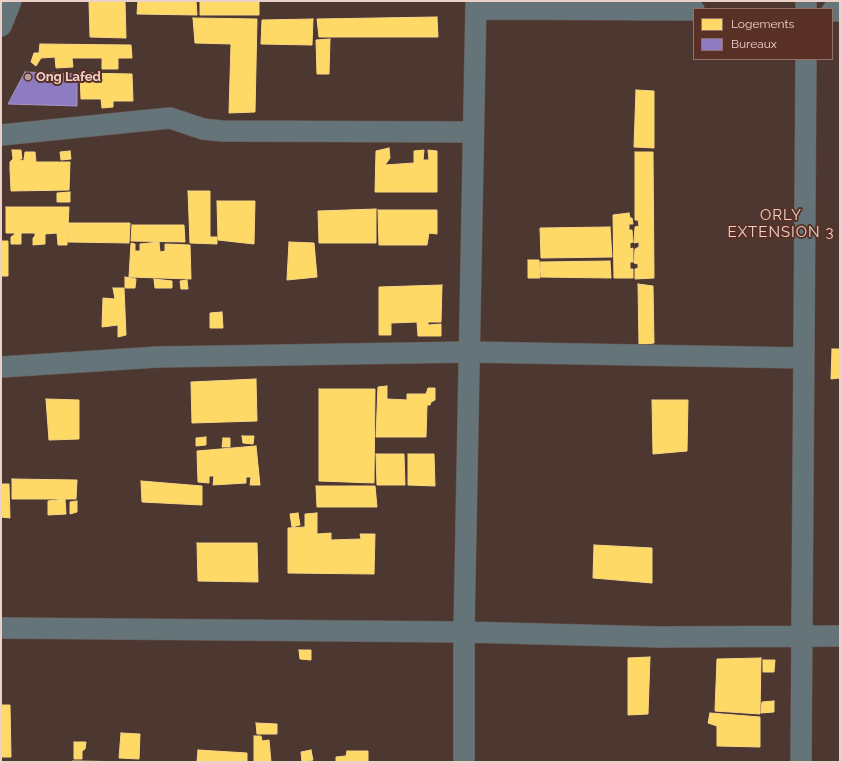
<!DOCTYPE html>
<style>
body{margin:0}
#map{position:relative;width:841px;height:763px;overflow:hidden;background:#4d3731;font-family:Raleway,sans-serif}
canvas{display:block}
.frame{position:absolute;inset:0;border:2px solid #ecd1ca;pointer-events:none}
.legend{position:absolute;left:693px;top:8px;width:140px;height:52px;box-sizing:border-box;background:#583026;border:1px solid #937068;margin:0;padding:5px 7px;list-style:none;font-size:12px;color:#ecd1ca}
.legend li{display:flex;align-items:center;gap:8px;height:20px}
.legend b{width:20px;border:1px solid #937068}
</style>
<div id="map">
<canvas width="841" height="763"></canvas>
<div class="frame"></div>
<ul class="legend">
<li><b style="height:11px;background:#ffd966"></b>Logements</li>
<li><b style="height:11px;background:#8e7cc3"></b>Bureaux</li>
</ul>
</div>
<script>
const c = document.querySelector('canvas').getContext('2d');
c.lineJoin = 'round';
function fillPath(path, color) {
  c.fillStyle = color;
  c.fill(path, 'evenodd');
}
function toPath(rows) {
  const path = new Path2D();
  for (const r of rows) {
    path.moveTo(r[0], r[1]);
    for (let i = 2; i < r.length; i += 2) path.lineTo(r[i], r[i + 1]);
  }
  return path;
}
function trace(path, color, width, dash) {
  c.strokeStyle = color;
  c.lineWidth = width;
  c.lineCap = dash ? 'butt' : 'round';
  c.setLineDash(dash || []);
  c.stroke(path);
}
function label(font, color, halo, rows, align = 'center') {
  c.font = font + ' Raleway,sans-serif';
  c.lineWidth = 4;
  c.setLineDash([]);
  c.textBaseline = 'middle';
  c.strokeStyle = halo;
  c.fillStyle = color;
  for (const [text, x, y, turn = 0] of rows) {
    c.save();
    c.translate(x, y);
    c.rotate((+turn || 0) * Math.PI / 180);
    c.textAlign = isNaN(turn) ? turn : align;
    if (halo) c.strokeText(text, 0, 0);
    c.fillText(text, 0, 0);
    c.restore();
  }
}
const homes = toPath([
 [89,1,125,1,126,38,90,37,89,1],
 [138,1,196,1,197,15,137,14,138,1],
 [200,1,259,1,259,15,200,15,200,1],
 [437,17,438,37,319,37,317,19,437,17],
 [193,18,257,19,255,112,229,113,231,44,195,43,193,18],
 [313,19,312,45,261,44,262,20,313,19],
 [330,39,329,74,317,74,316,40,330,39],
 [40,44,131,45,132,58,118,58,118,69,102,69,102,58,72,58,73,67,56,68,55,57,41,58,36,66,31,62,34,53,39,53,40,44],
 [80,73,132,74,133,101,113,101,113,107,102,108,101,99,81,99,80,73],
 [636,90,654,91,654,148,634,147,636,90],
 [389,148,390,158,385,165,414,163,414,151,424,150,423,160,429,160,428,150,437,151,437,192,375,192,376,151,389,148],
 [12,150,21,150,22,159,20,159,20,161,24,160,25,152,35,152,36,162,70,162,69,190,11,191,10,169,10,162,13,159,12,150],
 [70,151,71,159,61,160,60,152,70,151],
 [635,152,653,152,654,278,635,279,635,269,638,268,638,264,634,263,635,249,639,247,639,242,634,243,635,227,639,226,638,220,635,220,635,152],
 [188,191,210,191,210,237,217,237,217,244,190,243,188,191],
 [70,192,70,202,57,202,57,193,70,192],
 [217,201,255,201,254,244,218,240,217,201],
 [6,207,69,207,67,245,58,245,57,233,45,234,45,244,33,245,33,238,35,236,35,233,21,233,21,244,11,244,11,237,15,234,15,233,6,233,6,207],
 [376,209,376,243,319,243,318,211,376,209],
 [378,210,437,210,437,234,429,233,427,245,379,245,378,210],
 [629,213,630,218,632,218,633,224,629,224,629,230,632,230,633,242,630,243,630,249,633,248,633,262,630,262,630,269,633,269,633,278,614,278,613,215,629,213],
 [68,223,130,223,129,243,68,242,68,223],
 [132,225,184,225,185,242,131,241,132,225],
 [610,227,612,257,541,258,540,228,610,227],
 [1,241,8,241,8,276,1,276,1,241],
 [159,242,160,252,165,251,165,244,190,245,191,279,129,277,131,243,135,244,135,251,140,251,140,244,159,242],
 [289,242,314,243,317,277,287,280,289,242],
 [528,260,539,260,540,278,528,278,528,260],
 [610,261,611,278,541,277,540,262,610,261],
 [125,277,136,279,135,288,125,288,125,277],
 [154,279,172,281,172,288,155,288,154,279],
 [187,280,188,289,181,289,180,281,187,280],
 [638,284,653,286,654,343,639,345,638,284],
 [442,285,441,322,428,322,428,325,441,324,441,336,418,336,417,322,391,323,391,335,379,335,379,287,442,285],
 [113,288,124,288,126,335,118,337,118,325,102,327,103,298,115,299,113,288],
 [222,312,223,328,210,328,210,313,222,312],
 [832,349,840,349,840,378,831,379,832,349],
 [256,379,257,421,192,423,191,382,256,379],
 [387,386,387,399,407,400,407,394,426,394,428,388,435,388,435,400,431,402,430,405,427,405,426,437,376,437,378,387,387,386],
 [319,389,375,389,374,483,319,481,319,389],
 [46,399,79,400,79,439,49,440,46,399],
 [652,400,688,400,687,451,653,454,652,400],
 [242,436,254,436,253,444,243,443,242,436],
 [206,437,206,445,196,446,196,438,206,437],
 [223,438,230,438,230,447,222,447,223,438],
 [256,446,260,485,250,485,251,477,246,477,246,483,213,485,214,476,209,476,209,483,198,482,197,451,256,446],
 [376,454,404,454,405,485,377,485,376,454],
 [408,454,434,454,435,486,408,485,408,454],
 [12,479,77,480,76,499,12,499,12,479],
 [141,481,202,486,202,505,142,502,141,481],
 [1,484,9,484,10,518,1,517,1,484],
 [316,486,375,486,377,507,317,507,316,486],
 [65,499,66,514,48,515,48,501,65,499],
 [77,501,77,512,70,514,70,502,77,501],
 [298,513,300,525,292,527,290,514,298,513],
 [317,513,317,534,331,533,331,540,361,539,360,534,375,534,374,574,288,573,288,528,305,527,305,514,317,513],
 [197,543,257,543,258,582,198,581,197,543],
 [594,545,652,548,652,583,593,578,594,545],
 [299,650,311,650,311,660,300,659,299,650],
 [650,657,648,714,628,715,628,658,650,657],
 [761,658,760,714,715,711,717,659,761,658],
 [763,660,775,660,774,672,763,672,763,660],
 [774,701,774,712,761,713,762,702,774,701],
 [1,705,10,705,11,757,1,757,1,705],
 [710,713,760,717,760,747,717,746,717,726,708,723,710,713],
 [256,723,277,724,277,734,257,734,256,723],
 [121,733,140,734,139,759,119,758,121,733],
 [254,736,261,736,262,741,269,740,271,762,254,762,254,736],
 [74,742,86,742,85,749,82,751,82,759,74,759,74,742],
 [198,750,247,753,247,762,197,762,198,750],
 [311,750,313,760,302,762,301,752,311,750],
 [347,751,368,751,368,762,336,762,336,757,346,756,347,751],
 [73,761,139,762,73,762,73,761]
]);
fillPath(homes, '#ffd966');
trace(homes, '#f9d784', 1);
const offices = toPath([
 [25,72,77,74,77,106,8,104,25,72]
]);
fillPath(offices, '#8e7cc3');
trace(offices, '#aa96c5', 1);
const minor = toPath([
 [476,9,694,10],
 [806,9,806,1],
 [832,11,840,11],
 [1,26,11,1],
 [1,135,170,118,203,129,222,131,473,132],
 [1,367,158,357,470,352,804,358],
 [1,628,464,632,659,637,840,636],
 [464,762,464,632,476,1],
 [801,762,806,59]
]);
trace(minor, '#67544f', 22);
trace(minor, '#647478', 21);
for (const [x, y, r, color] of [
 [28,77,4,"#b49b94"]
]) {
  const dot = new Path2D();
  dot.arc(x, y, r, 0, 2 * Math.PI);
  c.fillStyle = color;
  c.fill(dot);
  trace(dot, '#583026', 1.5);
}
label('bold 13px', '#ecd1ca', '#583026', [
 ["Ong Lafed",36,77]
], 'left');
c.letterSpacing = '1px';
label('15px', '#ecd1ca', '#583026', [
 ["ORLY",781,215],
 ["EXTENSION 3",781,232]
]);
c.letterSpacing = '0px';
</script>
